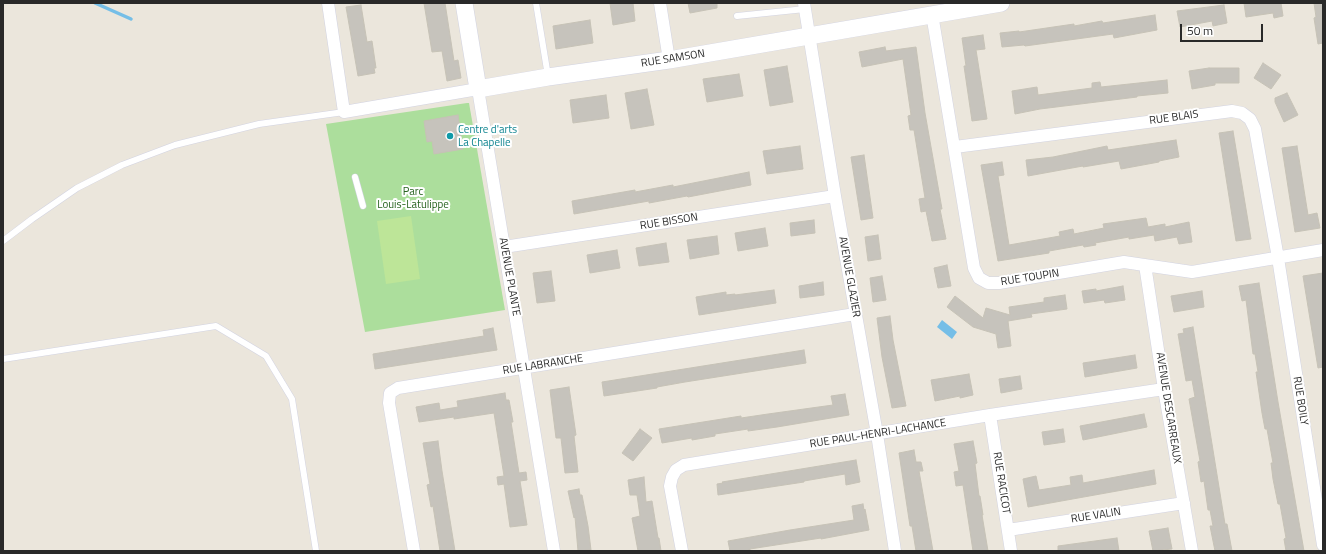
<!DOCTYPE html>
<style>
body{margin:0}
#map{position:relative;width:1326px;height:554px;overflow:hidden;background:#ebe6dc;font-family:"Titillium Web",sans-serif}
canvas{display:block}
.frame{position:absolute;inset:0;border:4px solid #292929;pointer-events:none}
.scale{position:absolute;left:1180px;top:24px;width:83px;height:18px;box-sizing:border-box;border:2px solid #292929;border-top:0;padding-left:5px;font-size:12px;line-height:14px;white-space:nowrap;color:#292929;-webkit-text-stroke:3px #fff;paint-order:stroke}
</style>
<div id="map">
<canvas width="1326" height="554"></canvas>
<div class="frame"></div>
<div class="scale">50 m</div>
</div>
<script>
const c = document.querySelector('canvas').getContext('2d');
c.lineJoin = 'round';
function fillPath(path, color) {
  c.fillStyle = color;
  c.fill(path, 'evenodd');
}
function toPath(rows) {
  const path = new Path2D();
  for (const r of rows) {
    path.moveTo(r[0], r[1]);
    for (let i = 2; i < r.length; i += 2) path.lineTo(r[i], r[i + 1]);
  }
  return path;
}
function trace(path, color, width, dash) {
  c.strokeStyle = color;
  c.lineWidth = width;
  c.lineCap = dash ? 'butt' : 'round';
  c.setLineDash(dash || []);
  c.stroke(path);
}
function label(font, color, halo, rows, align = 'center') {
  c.font = font + ' "Titillium Web",sans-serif';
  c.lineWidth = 4;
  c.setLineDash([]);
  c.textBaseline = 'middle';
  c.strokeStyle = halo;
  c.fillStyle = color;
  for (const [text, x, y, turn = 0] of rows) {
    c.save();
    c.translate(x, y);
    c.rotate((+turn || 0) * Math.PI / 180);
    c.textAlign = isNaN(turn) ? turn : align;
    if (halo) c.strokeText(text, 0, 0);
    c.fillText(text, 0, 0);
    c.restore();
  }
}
fillPath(toPath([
 [467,103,469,103,505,310,365,332,326,124]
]), '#acde9c');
fillPath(toPath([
 [411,216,420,279,386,284,377,221]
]), '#bde598');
fillPath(toPath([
 [942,320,957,332,952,339,937,327]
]), '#75bee7');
trace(toPath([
 [95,3,131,19]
]), '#75bee7', 3.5);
const building = toPath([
 [424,3,445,3,454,61,458,60,461,78,447,81,442,51,432,52,424,3],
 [610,3,633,3,635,21,613,25,610,3],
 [688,3,717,3,717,8,690,13,688,3],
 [1244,3,1281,3,1283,16,1274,18,1273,13,1246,17,1244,3],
 [1314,3,1323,3,1323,43,1318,44,1314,18,1316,17,1314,3],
 [361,5,367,42,372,41,376,68,374,68,375,73,358,76,346,7,361,5],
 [1224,5,1227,23,1213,26,1212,21,1180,27,1177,11,1224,5],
 [1155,15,1157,30,1114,38,1113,34,1025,46,1024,45,1002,47,1000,33,1019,31,1019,32,1074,24,1074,26,1102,21,1103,23,1155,15],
 [590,20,593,43,556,49,553,26,590,20],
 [983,35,985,49,976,50,987,119,972,121,964,66,966,66,962,38,983,35],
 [885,47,886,51,916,47,925,113,942,209,940,209,946,239,932,241,926,211,921,212,919,199,925,198,914,130,910,130,908,116,911,115,903,59,862,67,859,52,885,47],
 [1263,63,1281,75,1271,89,1254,78,1263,63],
 [787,66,793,102,770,106,764,70,787,66],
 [1209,68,1239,68,1239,83,1215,83,1215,85,1192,89,1189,71,1209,68],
 [739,74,743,96,707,102,703,79,739,74],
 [1167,80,1168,93,1137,96,1137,97,1040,109,1015,114,1012,91,1037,87,1038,95,1092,88,1092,83,1100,82,1101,87,1167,80],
 [647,89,654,125,631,129,625,93,647,89],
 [1287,93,1298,115,1284,122,1275,102,1275,98,1287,93],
 [606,95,609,118,573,123,570,100,606,95],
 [458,115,463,149,434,154,432,141,427,142,424,121,458,115],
 [1233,131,1251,239,1236,241,1219,133,1233,131],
 [1176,140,1179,157,1159,161,1159,162,1121,169,1119,161,1083,167,1083,166,1028,176,1026,160,1053,157,1107,146,1108,150,1176,140],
 [800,146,803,169,767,174,763,151,800,146],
 [1297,146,1308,215,1317,213,1320,228,1295,232,1282,148,1297,146],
 [864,155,873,218,861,220,851,157,864,155],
 [1002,162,1004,175,998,176,1009,245,1060,236,1059,232,1073,229,1074,234,1104,228,1103,224,1146,218,1148,227,1165,224,1165,227,1189,222,1192,242,1179,244,1177,237,1155,241,1154,235,1129,239,1129,237,1095,243,1096,245,1084,247,1083,245,1049,251,1049,253,998,261,981,165,1002,162],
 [749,172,751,185,688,197,687,196,649,203,649,201,574,214,572,201,635,190,635,192,673,185,673,187,749,172],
 [814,220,815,233,791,236,790,223,814,220],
 [765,228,768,246,738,251,735,233,765,228],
 [878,235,881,259,868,261,865,237,878,235],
 [717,236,719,254,690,259,687,240,717,236],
 [666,243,669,262,639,266,636,248,666,243],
 [617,250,620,268,590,273,587,255,617,250],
 [947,265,951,286,938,288,934,268,947,265],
 [551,271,555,301,537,303,533,273,551,271],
 [1323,273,1323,367,1318,368,1303,276,1323,273],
 [882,276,886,300,873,302,870,278,882,276],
 [823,282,824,295,800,298,799,286,823,282],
 [1259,283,1278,402,1304,551,1286,551,1284,539,1286,538,1280,504,1278,504,1273,479,1271,463,1273,463,1267,429,1265,429,1262,413,1256,372,1258,372,1255,354,1253,354,1246,300,1242,301,1239,286,1259,283],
 [1123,286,1125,300,1105,303,1104,300,1084,303,1082,291,1096,289,1096,291,1123,286],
 [774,290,776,303,699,315,696,297,726,292,726,295,735,294,735,295,774,290],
 [1202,291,1204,307,1174,312,1171,296,1202,291],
 [1065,295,1067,309,1031,314,1032,317,1008,321,1011,346,998,348,996,334,973,327,947,307,955,296,983,318,986,308,1010,315,1009,307,1044,302,1044,298,1065,295],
 [890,316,893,340,906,406,892,408,882,357,877,318,890,316],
 [1193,327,1225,524,1227,524,1232,551,1215,551,1210,526,1213,526,1210,510,1208,510,1204,481,1201,482,1198,462,1200,461,1189,399,1195,397,1192,380,1186,381,1178,334,1184,333,1183,329,1193,327],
 [493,328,497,350,375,369,373,354,484,336,483,330,493,328],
 [804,350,806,363,685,382,657,387,657,388,604,396,602,382,804,350],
 [1135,355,1137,368,1085,377,1083,363,1135,355],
 [969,374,973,395,960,398,960,396,935,401,931,380,969,374],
 [1020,376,1022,389,1001,393,999,379,1020,376],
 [569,387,576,435,574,436,578,472,565,473,561,438,556,438,550,390,569,387],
 [505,393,506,400,509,400,513,422,511,422,519,473,526,472,527,480,520,481,527,525,510,527,504,484,498,485,497,477,504,476,494,413,454,419,454,417,419,422,416,407,439,403,440,410,458,407,457,401,505,393],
 [845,394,849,415,777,427,748,431,748,429,715,434,715,436,692,440,692,438,662,443,659,429,741,416,741,418,768,414,833,405,831,396,845,394],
 [1144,414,1147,427,1083,440,1080,426,1144,414],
 [640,429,652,438,633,461,622,453,640,429],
 [1063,429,1065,442,1044,445,1042,432,1063,429],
 [438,441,442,471,455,551,440,551,433,506,431,507,427,485,430,484,423,443,438,441],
 [973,441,977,463,975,464,979,496,980,496,983,515,982,515,988,551,973,551,963,485,956,486,954,472,959,471,954,444,973,441],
 [914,450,916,462,921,462,923,471,919,471,933,551,916,551,912,526,910,526,899,453,914,450],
 [856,460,860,482,846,485,845,474,804,481,804,482,718,495,717,484,723,483,722,482,856,460],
 [1154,470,1156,484,1028,507,1023,479,1036,476,1039,490,1071,485,1070,477,1082,475,1083,483,1154,470],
 [644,477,646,502,652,501,658,538,659,538,661,551,638,551,632,518,640,516,637,495,630,495,628,480,644,477],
 [579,489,580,495,582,495,588,526,591,550,578,551,575,517,574,518,568,491,579,489],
 [863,504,864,510,865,509,869,530,821,539,821,538,750,549,750,550,745,551,730,551,728,541,790,530,854,520,852,506,863,504],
 [1168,528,1172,549,1153,551,1149,531,1168,528],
 [1117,538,1119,551,1058,551,1058,546,1117,538]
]);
fillPath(building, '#c6c3bc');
trace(building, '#c6c2b6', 1);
const lane = toPath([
 [536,3,548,76],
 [737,16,805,9],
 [355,177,363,206],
 [3,241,32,219,77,188,122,165,175,145,259,124,344,112],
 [3,359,216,326,266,356,292,399,316,551]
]);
const street = toPath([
 [328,3,344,112,478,89,554,551],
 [660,3,669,60],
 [804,3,835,196,877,434,895,551],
 [932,14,974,268,979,278,988,283,999,283,1124,262,1192,272,1323,250],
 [955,147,1232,111,1242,113,1250,119,1255,129,1278,258,1323,545],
 [504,247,835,196],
 [1145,265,1164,389,1192,551],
 [990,415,1011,551],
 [1008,530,1184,503],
 [414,551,389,403,390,393,398,388,855,314],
 [682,551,670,486,672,477,676,470,684,465,990,415,1164,389]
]);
const secondary = toPath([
 [464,3,478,89,548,77,669,60,1001,3]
]);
trace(lane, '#d2d3e1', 7);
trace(street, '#d2d3e1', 13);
trace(secondary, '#d2d3e1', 18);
trace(lane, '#fff', 6);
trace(street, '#fff', 12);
trace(secondary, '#fff', 17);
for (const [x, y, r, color] of [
 [450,136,4,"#0f9aa8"]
]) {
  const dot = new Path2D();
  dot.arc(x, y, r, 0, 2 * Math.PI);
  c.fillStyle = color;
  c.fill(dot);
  trace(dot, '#fff', 1.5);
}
label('11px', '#292929', '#fff', [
 ["RUE SAMSON",673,59,-9],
 ["RUE BLAIS",1174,118,-8],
 ["RUE BISSON",669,222,-9],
 ["AVENUE PLANTE",509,277,80],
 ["AVENUE GLAZIER",849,277,80],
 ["RUE TOUPIN",1030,278,-9],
 ["RUE LABRANCHE",543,365,-9],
 ["RUE BOILY",1300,401,81],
 ["AVENUE DESCARREAUX",1168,408,81],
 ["RUE PAUL-HENRI-LACHANCE",878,434,-9],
 ["RUE RACICOT",1001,483,81],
 ["RUE VALIN",1096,516,-9]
]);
label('11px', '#0d838f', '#fff', [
 ["Centre d'arts",458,130],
 ["La Chapelle",458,143]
], 'left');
label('11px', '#26621e', '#fff', [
 ["Parc",413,192],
 ["Louis-Latulippe",413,205]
]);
</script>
